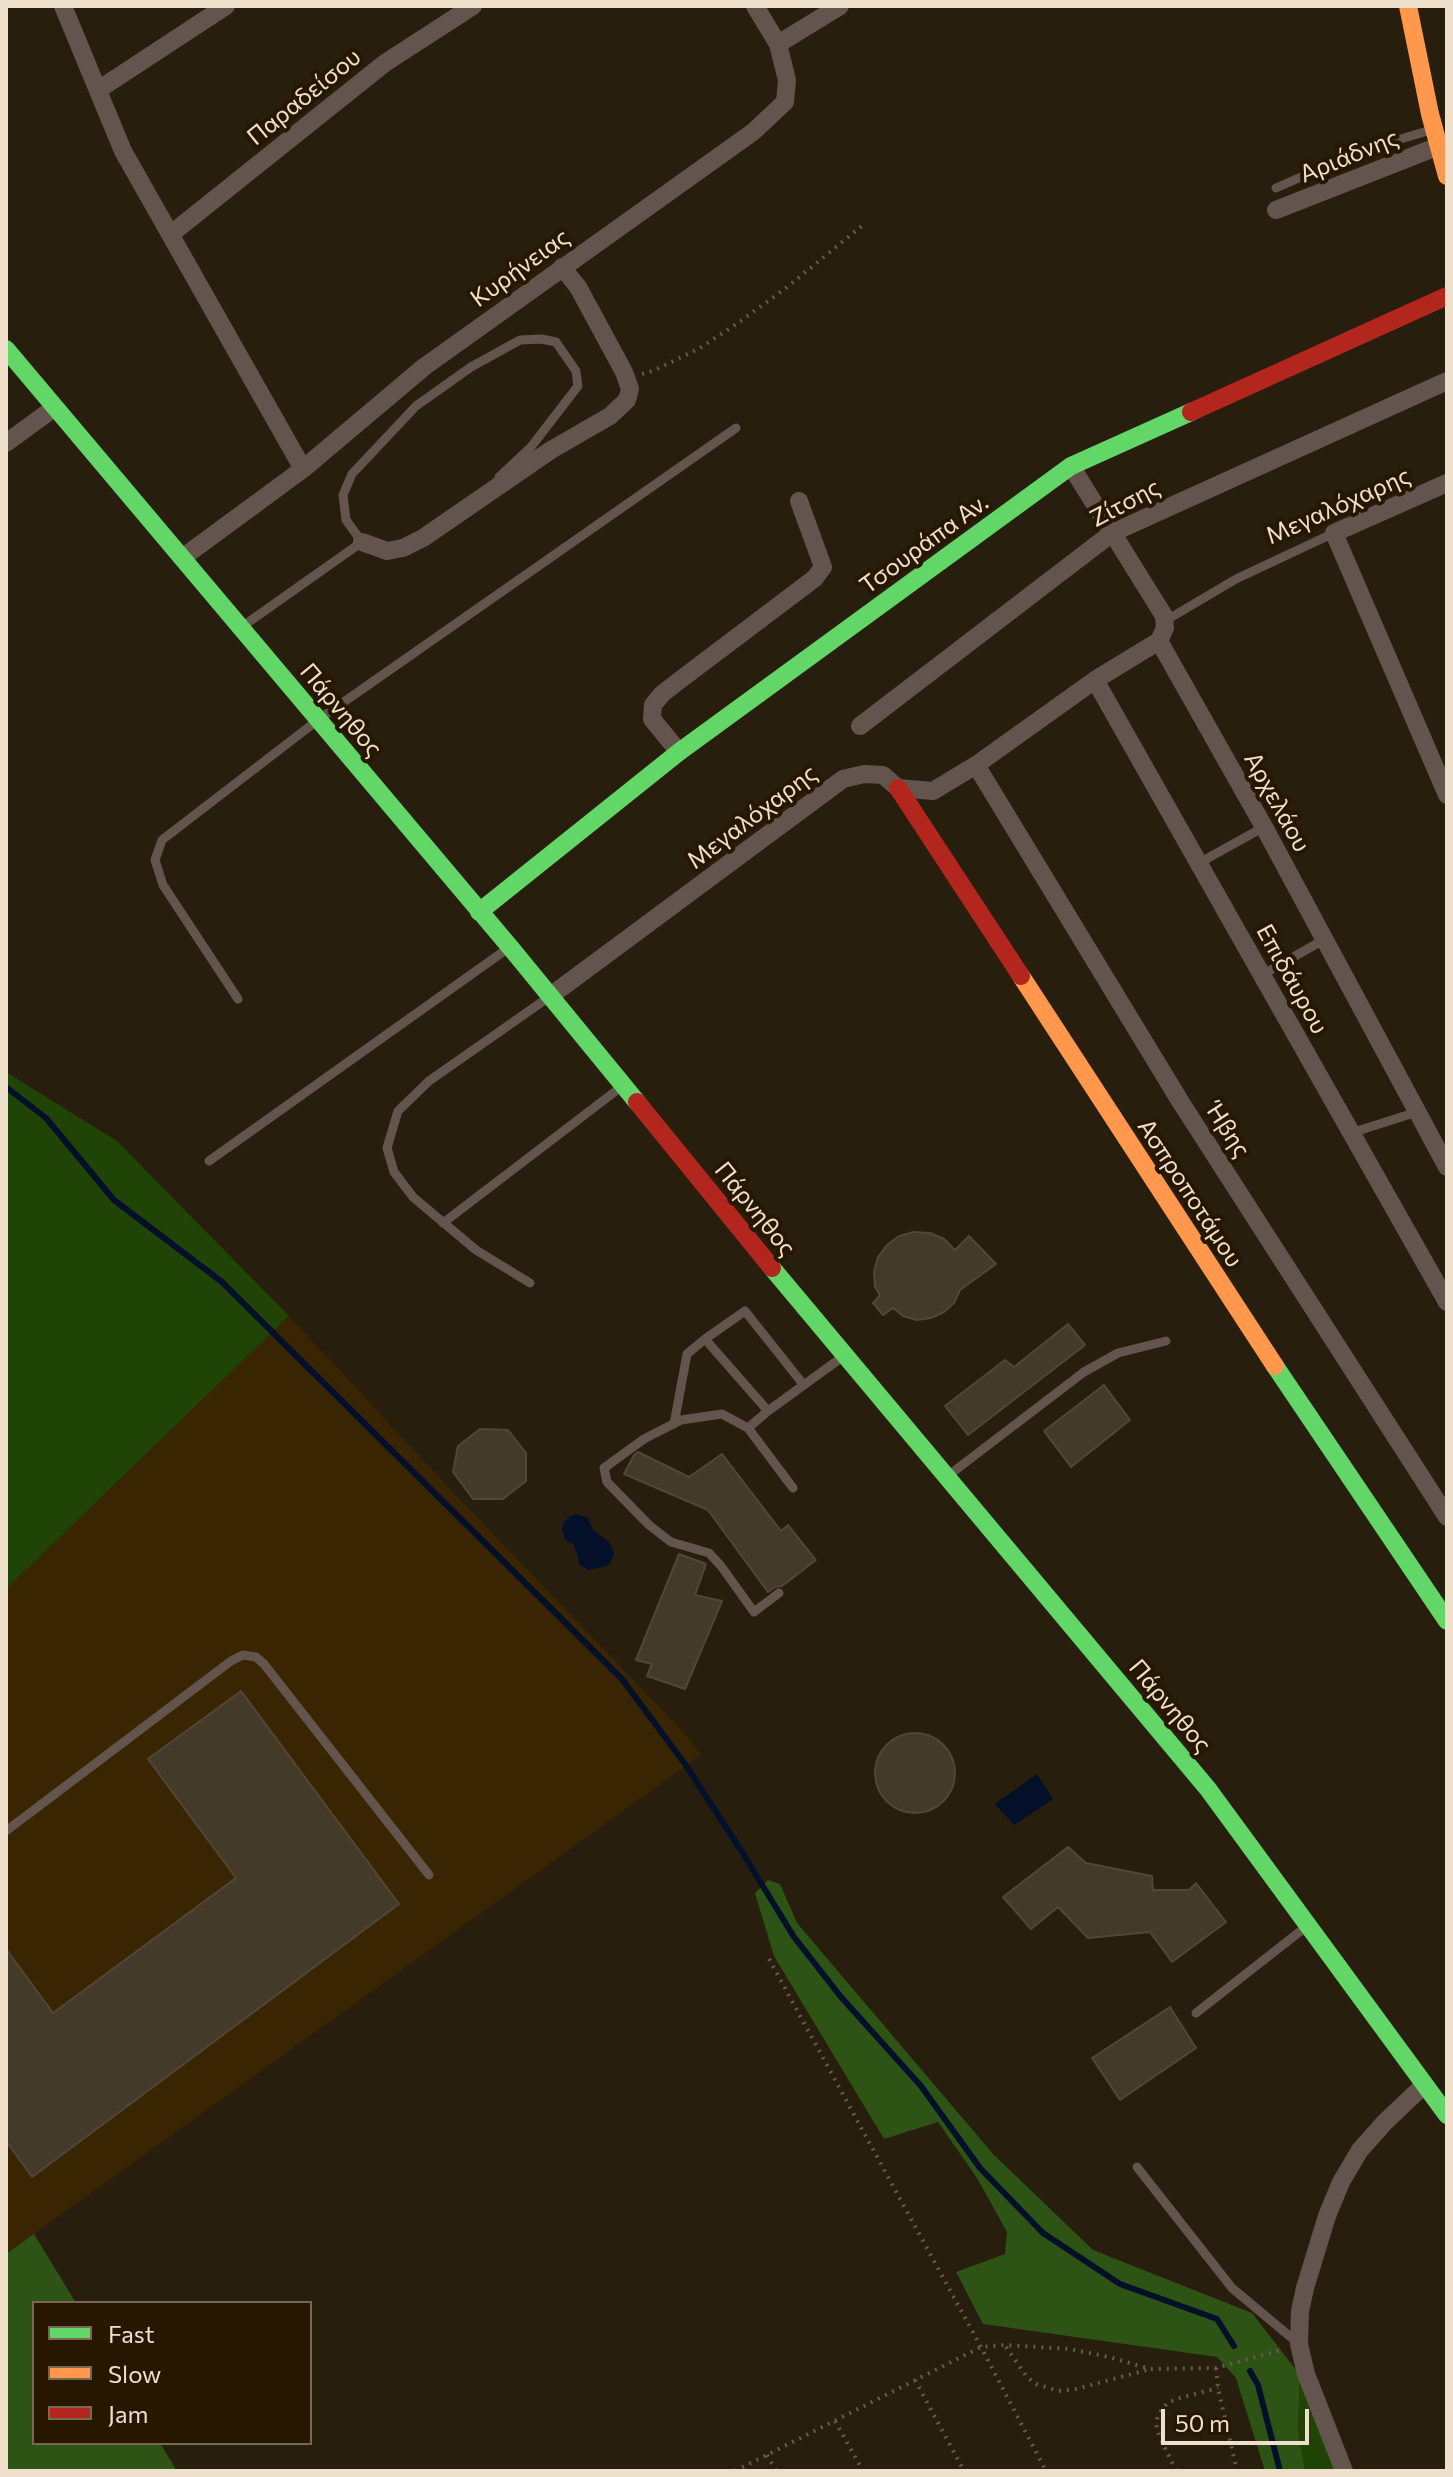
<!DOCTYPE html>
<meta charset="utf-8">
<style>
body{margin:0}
#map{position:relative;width:1453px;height:2477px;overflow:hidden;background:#281e0d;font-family:Commissioner,sans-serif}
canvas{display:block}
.frame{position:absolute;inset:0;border:8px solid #efe0cb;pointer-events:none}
.legend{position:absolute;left:32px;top:2301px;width:280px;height:144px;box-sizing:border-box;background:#281700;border:2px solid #786751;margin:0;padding:10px 14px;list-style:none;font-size:24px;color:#efe0cb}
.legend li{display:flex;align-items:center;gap:16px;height:40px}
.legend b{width:40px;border:2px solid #786751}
.scale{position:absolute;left:1161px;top:2409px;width:148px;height:36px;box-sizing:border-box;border:4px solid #efe0cb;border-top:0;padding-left:10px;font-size:24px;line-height:28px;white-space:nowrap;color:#efe0cb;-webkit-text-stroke:6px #281700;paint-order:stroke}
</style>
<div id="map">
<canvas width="1453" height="2477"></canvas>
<div class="frame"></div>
<ul class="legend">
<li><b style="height:10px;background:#63d668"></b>Fast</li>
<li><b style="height:10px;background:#ff974d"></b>Slow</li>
<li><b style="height:10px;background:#b3261e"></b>Jam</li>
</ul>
<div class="scale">50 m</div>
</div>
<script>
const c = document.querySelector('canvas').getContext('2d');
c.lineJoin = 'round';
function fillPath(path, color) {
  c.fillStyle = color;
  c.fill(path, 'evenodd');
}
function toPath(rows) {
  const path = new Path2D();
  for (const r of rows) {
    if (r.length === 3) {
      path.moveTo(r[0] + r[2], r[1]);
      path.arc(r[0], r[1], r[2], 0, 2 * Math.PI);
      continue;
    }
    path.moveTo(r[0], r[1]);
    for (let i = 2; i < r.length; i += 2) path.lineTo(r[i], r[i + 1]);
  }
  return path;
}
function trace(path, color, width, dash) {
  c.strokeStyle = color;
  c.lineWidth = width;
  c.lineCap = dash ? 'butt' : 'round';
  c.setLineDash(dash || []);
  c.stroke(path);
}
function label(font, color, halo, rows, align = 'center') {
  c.font = font + ' Commissioner,sans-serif';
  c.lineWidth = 8;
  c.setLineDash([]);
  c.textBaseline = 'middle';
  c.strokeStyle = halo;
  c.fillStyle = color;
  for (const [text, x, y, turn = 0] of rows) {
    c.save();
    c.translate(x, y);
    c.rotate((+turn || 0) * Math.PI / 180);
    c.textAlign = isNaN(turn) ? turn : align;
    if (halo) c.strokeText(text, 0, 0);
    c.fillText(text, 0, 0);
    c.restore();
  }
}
fillPath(toPath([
 [289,1316,452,1491,687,1736,701,1755,6,2254,6,1589]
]), '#392502');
fillPath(toPath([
 [6,1072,117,1141,289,1316,6,1589],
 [1300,2375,1337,2471,1305,2471,1298,2430]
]), '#204405');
fillPath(toPath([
 [768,1880,780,1884,797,1923,993,2154,1093,2250,1252,2313,1300,2375,1298,2430,1305,2471,1265,2471,1236,2378,1217,2357,983,2324,956,2272,1005,2254,1007,2232,977,2178,938,2122,884,2139,774,1956,755,1893],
 [34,2234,76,2303,34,2303,34,2443,160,2443,177,2471,6,2471,6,2254]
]), '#2d5315');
fillPath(toPath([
 [577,1514,587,1517,594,1531,609,1542,614,1553,611,1562,604,1567,588,1570,579,1564,578,1556,573,1544,566,1540,562,1531,563,1524,569,1517],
 [1037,1774,1053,1799,1014,1825,995,1804]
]), '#041029');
trace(toPath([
 [6,1087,46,1118,114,1200,222,1282,622,1679,685,1764,742,1852,794,1937,841,1997,921,2086,980,2168,1043,2233,1120,2284,1217,2319,1234,2346],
 [1250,2371,1258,2385,1280,2471]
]), '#041029', 6);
const building = toPath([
 [914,1232,930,1233,944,1239,955,1250,969,1236,996,1264,960,1290,954,1303,944,1312,931,1318,917,1320,903,1316,893,1308,883,1315,873,1303,880,1295,875,1287,874,1272,878,1257,887,1245,899,1236,914,1232],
 [1068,1324,1085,1345,968,1435,945,1406,1005,1360,1014,1367,1068,1324],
 [1104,1385,1130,1420,1071,1467,1044,1431,1104,1385],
 [480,1429,508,1430,526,1453,526,1481,503,1499,473,1499,453,1472,458,1446,480,1429],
 [638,1452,689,1477,722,1454,781,1531,788,1525,816,1560,782,1586,775,1587,768,1592,708,1510,624,1474,634,1455,638,1452],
 [679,1554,706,1564,695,1595,722,1601,685,1689,647,1676,652,1664,636,1660,679,1554],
 [241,1691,399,1904,32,2177,6,2141,6,1949,53,2013,236,1878,148,1759,241,1691],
 [915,1773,40],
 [1068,1847,1086,1863,1152,1876,1153,1890,1189,1890,1196,1883,1226,1922,1172,1962,1150,1932,1088,1938,1058,1907,1031,1929,1003,1897,1068,1847],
 [1170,2007,1196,2048,1120,2100,1092,2058,1170,2007]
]);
fillPath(building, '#433a2a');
trace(building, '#514738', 2);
trace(toPath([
 [642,374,655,370,700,348,738,323,786,288,863,225],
 [769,1959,981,2347,1046,2471],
 [1006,2347,1027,2377,1036,2384,1058,2391,1076,2389,1147,2370],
 [1216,2368,1218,2388,1237,2471],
 [915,2380,964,2471],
 [835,2421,863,2471],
 [767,2455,776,2471],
 [735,2471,981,2347,1005,2345,1070,2349,1109,2357,1150,2369,1216,2368,1281,2350],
 [1176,2471,1159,2435,1156,2424,1158,2415,1167,2403,1176,2399,1218,2388]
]), '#675a53', 4, [2, 6]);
trace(toPath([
 [1276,188,1360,151,1431,130],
 [1165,621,1236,579,1334,533],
 [243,626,362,542,346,520,343,495,352,474,416,406,471,367,520,340,541,339,556,342,576,371,578,386,531,447,499,477],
 [1199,863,1264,827],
 [1262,975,1325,939],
 [238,999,163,885,155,860,162,840,318,720,736,428],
 [1351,1133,1417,1112],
 [209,1161,507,949],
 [443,1223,621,1087],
 [530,1283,476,1250,413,1197,394,1172,387,1148,398,1111,429,1081,549,997],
 [705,1339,745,1311,803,1384],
 [674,1424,687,1354,705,1339,768,1411,841,1358],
 [748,1428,768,1411],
 [949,1475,1084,1372,1118,1353,1166,1341],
 [779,1593,754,1612,721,1566,709,1553,671,1542,649,1525,607,1482,604,1468,644,1439,681,1420,722,1414,748,1428,793,1488],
 [6,1831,231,1661,243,1655,256,1657,264,1664,429,1875],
 [1196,2013,1307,1926],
 [1137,2167,1232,2288,1299,2344]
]), '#64544e', 9);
trace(toPath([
 [63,6,123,151,303,469],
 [755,6,778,44],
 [98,90,226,6],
 [1276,210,1439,146],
 [171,234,385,63,473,6],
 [6,443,54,408],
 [1071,466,1164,616,1165,628,1159,641],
 [1447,483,1334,533,1447,795],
 [362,542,387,551,403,548,423,538,551,450,610,416,627,400,630,389,624,372,578,287,562,267],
 [182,558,303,469,424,367,753,132,785,102,787,80,778,44,840,6],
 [1159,641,1264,827,1447,1167],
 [1095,680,1447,1302],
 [860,726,1112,533,1447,381],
 [679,752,652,719,653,705,662,694,680,680,815,578,823,567,799,501],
 [976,765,1180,1101,1447,1517],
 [549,997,843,779,864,774,883,775,898,788,933,791,976,765,1095,680,1159,641],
 [1344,2471,1306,2374,1299,2344,1300,2311,1305,2288,1327,2216,1341,2182,1360,2150,1385,2122,1424,2085]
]), '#64544e', 18);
trace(toPath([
 [6,349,510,947,637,1102],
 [479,912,679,752,1071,466,1191,412],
 [772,1268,1208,1789,1447,2115],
 [1275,1366,1447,1621]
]), '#63d668', 18);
trace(toPath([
 [1408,6,1430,114,1447,176],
 [1021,976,1275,1366]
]), '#ff974d', 18);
trace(toPath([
 [1191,412,1447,296],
 [898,788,1021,976],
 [637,1102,772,1268]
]), '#b3261e', 18);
label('24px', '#efe0cb', '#281700', [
 ["Παραδείσου",304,97,-39],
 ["Αριάδνης",1349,156,-22],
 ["Κυρήνειας",520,268,-36],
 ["Ζίτσης",1125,503,-28],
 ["Μεγαλόχαρης",1338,506,-24],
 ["Τσουράπα Αν.",924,544,-36],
 ["Πάρνηθος",341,710,50],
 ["Αρχελάου",1277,802,61],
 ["Μεγαλόχαρης",752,817,-37],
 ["Επιδάυρου",1292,979,61],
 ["Ήβης",1228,1130,57],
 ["Ασπροποτάμου",1190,1193,57],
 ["Πάρνηθος",755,1209,51],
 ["Πάρνηθος",1170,1706,50]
]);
</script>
